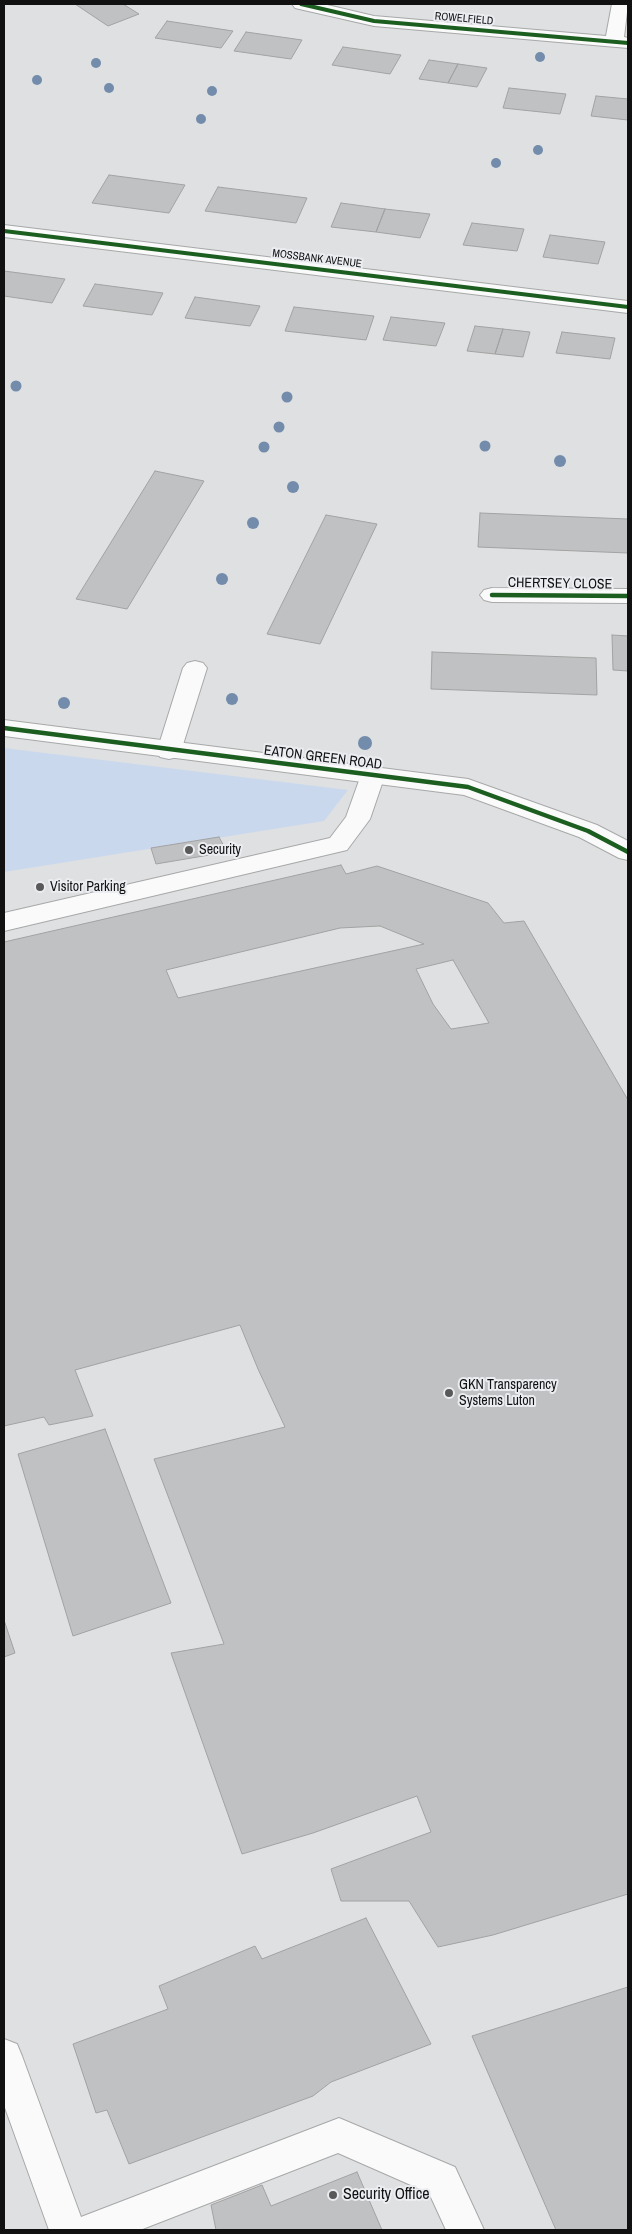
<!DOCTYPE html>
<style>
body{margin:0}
#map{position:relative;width:632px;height:2234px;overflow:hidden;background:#dfe0e1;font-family:"Archivo Narrow",sans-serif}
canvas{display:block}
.frame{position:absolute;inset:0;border:5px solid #111112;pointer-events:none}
</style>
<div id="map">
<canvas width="632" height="2234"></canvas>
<div class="frame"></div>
</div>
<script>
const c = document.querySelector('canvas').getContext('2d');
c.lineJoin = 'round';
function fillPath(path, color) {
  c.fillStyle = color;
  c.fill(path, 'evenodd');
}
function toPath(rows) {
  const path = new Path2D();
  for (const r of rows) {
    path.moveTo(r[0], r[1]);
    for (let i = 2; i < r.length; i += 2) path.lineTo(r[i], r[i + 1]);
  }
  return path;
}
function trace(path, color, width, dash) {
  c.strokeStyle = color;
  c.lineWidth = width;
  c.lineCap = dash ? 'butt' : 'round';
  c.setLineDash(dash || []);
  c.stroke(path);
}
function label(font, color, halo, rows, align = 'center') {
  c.font = font + ' "Archivo Narrow",sans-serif';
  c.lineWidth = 4;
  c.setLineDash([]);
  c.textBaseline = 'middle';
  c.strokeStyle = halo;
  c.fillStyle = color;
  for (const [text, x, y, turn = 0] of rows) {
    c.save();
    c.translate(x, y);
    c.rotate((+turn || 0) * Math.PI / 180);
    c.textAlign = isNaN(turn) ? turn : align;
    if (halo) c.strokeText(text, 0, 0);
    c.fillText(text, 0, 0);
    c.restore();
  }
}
fillPath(toPath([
 [4,748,348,790,324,821,4,872]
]), '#cad8ed');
const building = toPath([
 [75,4,123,4,139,14,108,26,75,4],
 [167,21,233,31,221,48,155,38,167,21],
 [246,32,302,40,291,59,234,51,246,32],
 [343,47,401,55,390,74,332,65,343,47],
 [429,60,458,64,448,83,419,79,429,60],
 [458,64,487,68,477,87,448,83,458,64],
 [509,88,566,94,560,114,503,108,509,88],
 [596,96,628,99,628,120,591,116,596,96],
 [109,175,185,185,169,213,92,203,109,175],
 [218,187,307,198,296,223,205,211,218,187],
 [341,203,385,209,376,232,331,227,341,203],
 [385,209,430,214,420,238,376,232,385,209],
 [472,223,524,229,517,251,463,245,472,223],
 [550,235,605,242,598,264,543,257,550,235],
 [4,271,65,279,52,303,4,296,4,271],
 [95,284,163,293,152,315,83,306,95,284],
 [195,297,260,306,250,326,185,318,195,297],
 [294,307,374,316,366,340,285,331,294,307],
 [391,317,445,323,436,346,383,340,391,317],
 [475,326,503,329,495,354,467,351,475,326],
 [503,329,530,332,523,357,495,354,503,329],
 [562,332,615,338,610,359,556,353,562,332],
 [155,471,204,481,127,609,76,599,155,471],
 [480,513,628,519,628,553,478,547,480,513],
 [326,515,377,524,320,644,267,634,326,515],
 [612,635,628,636,628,671,613,670,612,635],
 [432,652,596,658,597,695,431,689,432,652],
 [219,837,227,852,156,864,151,848,219,837],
 [341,865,346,874,377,866,488,903,504,923,524,921,628,1100,628,1894,493,1935,438,1947,409,1901,341,1901,331,1869,431,1832,417,1796,313,1833,242,1854,171,1653,224,1644,154,1459,285,1427,258,1369,240,1325,75,1370,93,1416,49,1425,44,1417,4,1426,4,942,341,865],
 [380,926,424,944,178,998,166,970,340,928,380,926],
 [453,960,489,1023,451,1029,433,1004,416,969,453,960],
 [105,1429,171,1603,73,1636,18,1454,105,1429],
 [4,1620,15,1653,4,1657,4,1620],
 [366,1918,431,2044,331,2082,313,2096,129,2164,107,2110,96,2113,73,2044,168,2009,159,1986,255,1946,262,1959,366,1918],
 [628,1987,628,2230,556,2230,472,2036,628,1987],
 [357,2172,382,2230,216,2230,211,2205,262,2185,271,2206,357,2172]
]);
fillPath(building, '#c0c1c2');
trace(building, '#a2a2a3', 1);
const lane = toPath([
 [195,661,203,663,207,668,181,751,178,757,169,759,160,757,157,751,183,668,187,663,195,661],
 [373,767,382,769,385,775,370,819,347,850,4,931,4,913,330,838,346,817,361,775,364,769,373,767],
 [4,2039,17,2044,22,2056,81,2217,339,2118,455,2167,484,2230,446,2230,429,2193,338,2153,140,2230,49,2230,4,2105,4,2039]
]);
const street = toPath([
 [292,4,323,4,374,16,606,36,612,4,628,4,624,37,628,38,628,48,374,26,295,8,292,4],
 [4,225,628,301,628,313,4,237,4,225],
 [492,588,628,589,628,603,492,602,484,600,480,595,484,590,492,588]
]);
const secondary = toPath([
 [4,720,468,779,597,825,628,841,628,860,619,858,579,837,464,795,4,736,4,720]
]);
trace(lane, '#a7a8a9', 2);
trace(street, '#a7a8a9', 2);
trace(secondary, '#a7a8a9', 2);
fillPath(lane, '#fafafa');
fillPath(street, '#fafafa');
fillPath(secondary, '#fafafa');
trace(toPath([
 [301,4,374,21,628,43],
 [4,231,628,307]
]), '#1b5e20', 4);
trace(toPath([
 [492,595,628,596],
 [4,728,468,787,588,831,628,852]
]), '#1b5e20', 4.5);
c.fillStyle = '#738cac';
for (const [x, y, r] of [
 [540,57,5],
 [96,63,5],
 [37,80,5],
 [109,88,5],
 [212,91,5],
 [201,119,5],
 [538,150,5],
 [496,163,5],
 [16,386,5.5],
 [287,397,5.5],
 [279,427,5.5],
 [485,446,5.5],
 [264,447,5.5],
 [560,461,6],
 [293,487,6],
 [253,523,6],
 [222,579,6],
 [232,699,6],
 [64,703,6],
 [365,743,7]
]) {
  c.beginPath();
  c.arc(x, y, r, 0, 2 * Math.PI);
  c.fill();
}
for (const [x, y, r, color] of [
 [189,850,5,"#59595a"],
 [40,887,5,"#59595a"],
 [449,1393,5,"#59595a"],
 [333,2195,5,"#59595a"]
]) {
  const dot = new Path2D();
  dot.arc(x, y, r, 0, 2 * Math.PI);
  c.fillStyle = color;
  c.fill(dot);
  trace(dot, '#ebedf0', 2);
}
label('11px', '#111112', '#ebedf0', [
 ["ROWELFIELD",464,19,5],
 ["MOSSBANK AVENUE",317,259,7]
]);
label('14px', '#111112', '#ebedf0', [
 ["CHERTSEY CLOSE",560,584,1],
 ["EATON GREEN ROAD",323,758,7]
]);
label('14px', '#111112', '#ebedf0', [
 ["Security",199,850],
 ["Visitor Parking",50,887],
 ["GKN Transparency",459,1385],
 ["Systems Luton",459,1401]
], 'left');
label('16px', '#111112', '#ebedf0', [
 ["Security Office",343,2195]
], 'left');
</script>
